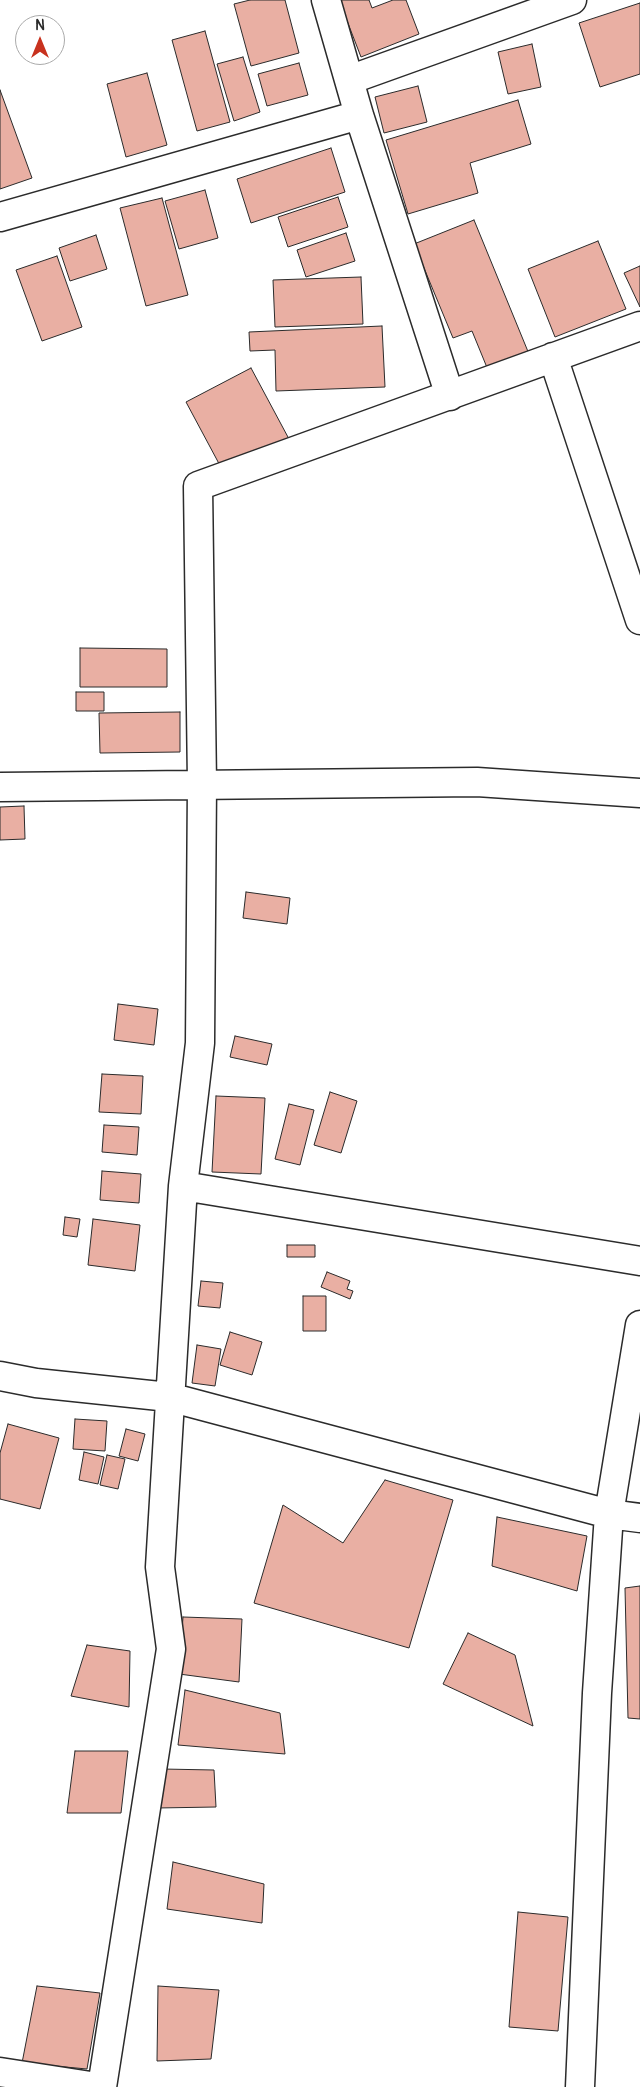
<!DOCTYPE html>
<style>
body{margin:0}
#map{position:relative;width:640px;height:2087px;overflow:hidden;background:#fff;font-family:Pangolin,sans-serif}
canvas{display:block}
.north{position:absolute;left:15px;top:15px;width:50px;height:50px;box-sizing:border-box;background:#fff;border:1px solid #aaa;border-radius:50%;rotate:0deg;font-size:14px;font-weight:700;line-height:20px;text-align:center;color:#2b2b2b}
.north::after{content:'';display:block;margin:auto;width:18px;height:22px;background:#c8321e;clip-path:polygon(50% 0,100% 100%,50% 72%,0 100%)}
</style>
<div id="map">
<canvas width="640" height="2087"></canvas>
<div class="north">N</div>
</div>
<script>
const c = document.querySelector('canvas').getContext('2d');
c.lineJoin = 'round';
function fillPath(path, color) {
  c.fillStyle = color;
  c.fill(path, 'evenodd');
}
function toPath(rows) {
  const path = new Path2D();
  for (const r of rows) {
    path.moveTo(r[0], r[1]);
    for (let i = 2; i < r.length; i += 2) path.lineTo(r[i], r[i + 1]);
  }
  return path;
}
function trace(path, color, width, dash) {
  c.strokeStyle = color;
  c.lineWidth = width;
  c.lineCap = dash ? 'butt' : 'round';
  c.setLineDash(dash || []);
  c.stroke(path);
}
const building = toPath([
 [250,0,285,0,299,53,251,66,234,4,250,0],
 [339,0,369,0,372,8,393,0,406,0,419,34,361,57,339,0],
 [640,3,640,74,600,87,579,23,640,3],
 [205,31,230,122,197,131,172,40,205,31],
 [532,44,541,87,508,94,498,52,532,44],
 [243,57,260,112,234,121,217,64,243,57],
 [299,63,308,95,267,106,258,74,299,63],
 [147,73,167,145,126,157,107,84,147,73],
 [418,86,427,122,384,133,375,97,418,86],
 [0,90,32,178,0,189,0,90],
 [518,100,531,144,470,163,478,193,408,214,386,140,518,100],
 [331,148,345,192,251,223,237,179,331,148],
 [205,190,218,238,179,249,165,201,205,190],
 [338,197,348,227,288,247,278,217,338,197],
 [162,198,188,295,146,306,120,208,162,198],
 [474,220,529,354,488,370,472,331,453,338,414,244,474,220],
 [346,233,355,261,306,277,297,250,346,233],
 [96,235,107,269,70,281,59,248,96,235],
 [598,241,626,309,555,337,528,269,598,241],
 [57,256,82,327,42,341,16,270,57,256],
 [640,266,640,307,624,273,640,266],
 [361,277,363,324,275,327,273,280,361,277],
 [382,326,385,387,276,391,275,350,250,351,249,332,382,326],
 [251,368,289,439,224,473,186,402,251,368],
 [80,648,167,649,167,687,80,687,80,648],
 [76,692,104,692,104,711,76,711,76,692],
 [180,712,180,752,100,753,99,713,180,712],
 [24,806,25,839,0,840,0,807,24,806],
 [246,892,290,898,287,924,243,918,246,892],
 [118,1004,158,1009,154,1045,114,1040,118,1004],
 [235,1036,272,1044,267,1065,230,1057,235,1036],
 [102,1074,143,1076,141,1114,99,1112,102,1074],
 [330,1092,357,1101,341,1153,314,1145,330,1092],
 [216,1096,265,1098,261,1174,212,1172,216,1096],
 [289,1104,314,1110,300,1165,275,1159,289,1104],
 [104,1125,139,1127,137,1155,102,1152,104,1125],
 [102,1171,141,1174,139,1203,100,1200,102,1171],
 [65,1217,80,1219,77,1237,63,1235,65,1217],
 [93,1219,140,1225,135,1271,88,1265,93,1219],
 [287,1245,315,1245,315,1257,287,1257,287,1245],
 [327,1272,350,1281,347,1289,353,1291,350,1299,321,1287,327,1272],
 [201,1281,223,1283,220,1308,198,1306,201,1281],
 [303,1296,326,1296,326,1331,303,1331,303,1296],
 [230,1332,262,1342,252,1375,220,1365,230,1332],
 [197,1345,221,1349,215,1386,192,1383,197,1345],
 [75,1419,107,1421,105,1451,73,1449,75,1419],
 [8,1424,59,1438,40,1509,0,1499,0,1453,8,1424],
 [126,1429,145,1434,138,1461,119,1456,126,1429],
 [84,1452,104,1457,98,1484,79,1480,84,1452],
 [107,1455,125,1459,118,1489,100,1485,107,1455],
 [385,1480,453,1500,409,1648,254,1603,283,1505,343,1543,385,1480],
 [497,1517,587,1536,577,1591,492,1566,497,1517],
 [640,1586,640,1719,628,1718,625,1588,640,1586],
 [183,1617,242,1619,239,1682,179,1674,183,1617],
 [468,1633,515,1655,533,1726,443,1684,468,1633],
 [87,1645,130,1651,129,1707,71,1696,87,1645],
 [185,1690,280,1713,285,1754,178,1745,185,1690],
 [75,1751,128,1751,121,1813,67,1813,75,1751],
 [162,1769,214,1770,216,1807,157,1808,162,1769],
 [173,1862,264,1884,262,1923,167,1909,173,1862],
 [518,1912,568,1917,558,2031,509,2027,518,1912],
 [37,1986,100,1993,87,2069,22,2063,37,1986],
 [158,1986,219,1990,211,2059,157,2061,158,1986]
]);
fillPath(building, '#e9afa3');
trace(building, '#2b2b2b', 1);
const minor = toPath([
 [326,0,359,115,450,396],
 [349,80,572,0],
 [0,217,359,115],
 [553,357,640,620],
 [0,787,477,782,640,793],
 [183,1186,640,1261],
 [0,1376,36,1383,169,1397,609,1514,640,1518],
 [0,2072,97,2087],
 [102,2087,171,1649,160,1567,183,1186,200,1043,202,784,198,486,640,326],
 [580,2087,597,1693,609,1514,640,1325]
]);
trace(minor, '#2b2b2b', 31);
trace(minor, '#fff', 28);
</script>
